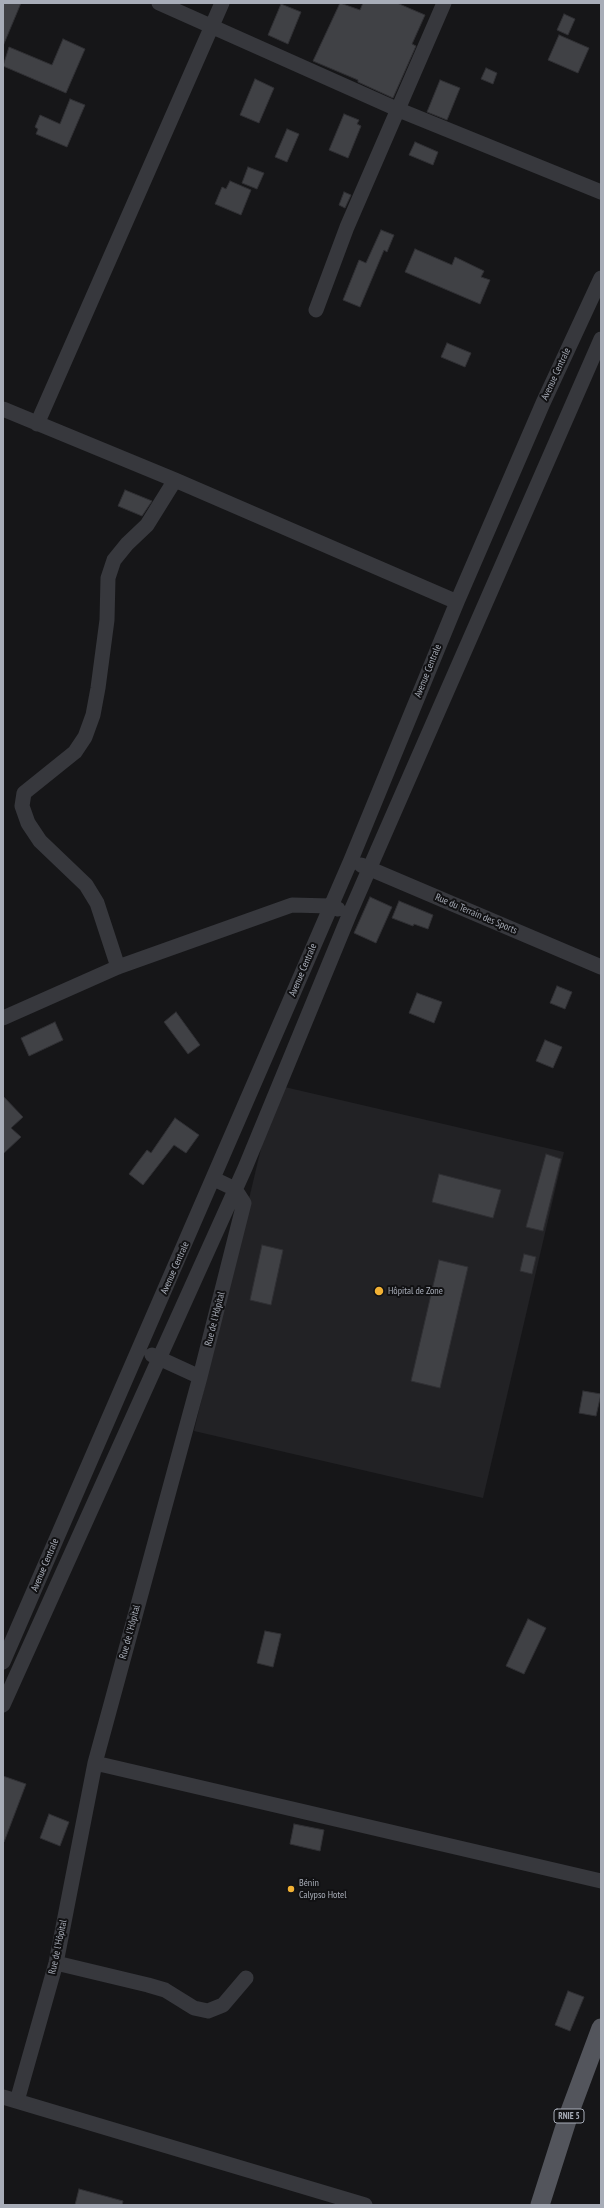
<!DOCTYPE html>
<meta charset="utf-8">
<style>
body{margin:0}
#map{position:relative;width:604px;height:2208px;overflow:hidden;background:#161618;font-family:"PT Sans Narrow",sans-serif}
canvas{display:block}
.frame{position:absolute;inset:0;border:4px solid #a8adb8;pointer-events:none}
</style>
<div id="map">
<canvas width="604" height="2208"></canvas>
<div class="frame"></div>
</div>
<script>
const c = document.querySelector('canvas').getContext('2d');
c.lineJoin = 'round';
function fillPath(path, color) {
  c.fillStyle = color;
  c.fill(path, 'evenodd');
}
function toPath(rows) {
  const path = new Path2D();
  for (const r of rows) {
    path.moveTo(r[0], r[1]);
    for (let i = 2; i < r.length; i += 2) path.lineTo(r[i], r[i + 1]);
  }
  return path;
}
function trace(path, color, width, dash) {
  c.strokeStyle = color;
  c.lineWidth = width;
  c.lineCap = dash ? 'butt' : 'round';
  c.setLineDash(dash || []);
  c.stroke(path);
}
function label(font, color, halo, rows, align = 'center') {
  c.font = font + ' "PT Sans Narrow",sans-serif';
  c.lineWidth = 4;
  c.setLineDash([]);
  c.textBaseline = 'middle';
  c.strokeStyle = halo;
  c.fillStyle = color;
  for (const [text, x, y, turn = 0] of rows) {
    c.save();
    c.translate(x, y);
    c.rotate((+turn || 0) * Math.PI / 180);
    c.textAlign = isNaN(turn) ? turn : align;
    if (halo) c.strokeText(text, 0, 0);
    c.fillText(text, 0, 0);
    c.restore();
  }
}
fillPath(toPath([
 [276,1085,564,1152,483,1498,194,1431]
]), '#222225');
const building = toPath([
 [3,3,21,3,3,46,3,3],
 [340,3,360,10,363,3,397,3,425,15,412,44,416,46,393,98,358,82,358,80,313,61,340,3],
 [281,4,301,12,288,44,268,35,281,4],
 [564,14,575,19,568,35,557,30,564,14],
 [559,35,589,48,578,73,548,60,559,35],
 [63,39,85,49,66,93,3,66,9,47,52,65,63,39],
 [486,68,497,73,493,84,481,79,486,68],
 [255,79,274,88,259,123,240,115,255,79],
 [440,80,460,88,447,120,427,112,440,80],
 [70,99,85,105,67,147,36,134,38,129,35,127,40,115,60,124,70,99],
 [344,114,359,120,357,124,361,126,348,158,329,150,344,114],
 [287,129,299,134,287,162,275,157,287,129],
 [415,142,438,152,433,165,409,155,415,142],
 [248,167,264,173,257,189,242,183,248,167],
 [230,181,251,190,241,215,215,204,222,187,226,189,230,181],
 [344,192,351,195,345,208,339,205,344,192],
 [381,230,394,235,387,252,384,250,360,307,343,300,359,260,366,263,381,230],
 [415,249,452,265,455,257,484,271,481,277,490,280,480,304,405,272,415,249],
 [447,343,471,353,465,367,441,357,447,343],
 [125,490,152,501,142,516,118,506,125,490],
 [370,897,392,907,376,943,354,933,370,897],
 [399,901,433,915,428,929,414,924,413,926,392,918,399,901],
 [557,986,572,992,565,1009,550,1003,557,986],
 [417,993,442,1002,434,1023,409,1013,417,993],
 [176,1012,200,1045,188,1054,164,1022,176,1012],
 [55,1022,63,1040,29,1056,21,1038,55,1022],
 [545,1040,562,1047,553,1068,536,1061,545,1040],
 [3,1096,23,1117,11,1128,21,1137,3,1154,3,1096],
 [175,1118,199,1135,186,1153,174,1145,143,1185,129,1174,147,1150,151,1153,175,1118],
 [546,1154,561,1159,543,1231,526,1227,546,1154],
 [439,1174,501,1190,493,1218,432,1202,439,1174],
 [262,1245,283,1250,271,1305,250,1300,262,1245],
 [524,1254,536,1257,532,1274,520,1271,524,1254],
 [439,1260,468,1267,440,1388,411,1381,439,1260],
 [583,1391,601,1394,596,1416,579,1413,583,1391],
 [528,1619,546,1628,524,1674,506,1666,528,1619],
 [265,1631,281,1634,273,1667,257,1663,265,1631],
 [3,1776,26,1784,4,1842,3,1842,3,1776],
 [49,1814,69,1822,60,1846,40,1838,49,1814],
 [294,1824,324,1830,320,1851,290,1844,294,1824],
 [568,1991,584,1997,570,2031,555,2025,568,1991],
 [79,2189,123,2201,122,2205,75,2205,79,2189]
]);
fillPath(building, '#404145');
trace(building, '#303034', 1);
trace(toPath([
 [159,3,399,110,601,192],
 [316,310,347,227,444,3],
 [3,409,175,480,457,602],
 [37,424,222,3],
 [361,865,601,967],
 [118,967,97,903,86,885,40,841,28,823,22,806,24,793,75,752,85,737,93,715,98,688,107,620,108,578,114,560,127,544,147,525,175,480],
 [3,1018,118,967,292,905,330,906,338,909],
 [152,1355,200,1377],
 [3,1662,351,860,457,602,543,403,601,278],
 [3,1705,245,1168,350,913,601,339],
 [95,1763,601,1881],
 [56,1963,148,1985,165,1990,194,2008,208,2011,223,2005,246,1978],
 [3,2097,365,2205],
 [17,2101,56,1963,95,1763,200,1377,244,1203,235,1189,214,1179]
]), '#37383d', 15);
trace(toPath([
 [540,2205,569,2114,601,2028]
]), '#53555c', 19);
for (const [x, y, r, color] of [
 [379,1291,5,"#f2b134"],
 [291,1889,4,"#f2b134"]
]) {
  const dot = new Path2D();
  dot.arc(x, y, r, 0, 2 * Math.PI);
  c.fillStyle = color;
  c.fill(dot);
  trace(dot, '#111113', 1.5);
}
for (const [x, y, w] of [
 [569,2116,30]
]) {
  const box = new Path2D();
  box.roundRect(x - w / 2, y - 7, w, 14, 3);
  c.fillStyle = '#111113';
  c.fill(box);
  trace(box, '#a8adb8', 1);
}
label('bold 9px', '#a8adb8', null, [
 ["RNIE 5",569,2116]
]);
label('10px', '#a8adb8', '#111113', [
 ["Avenue Centrale",556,374,-65],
 ["Avenue Centrale",428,671,-68],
 ["Rue du Terrain des Sports",476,914,23],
 ["Avenue Centrale",303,970,-67],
 ["Avenue Centrale",175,1268,-66],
 ["Rue de l'Hôpital",215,1319,-76],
 ["Avenue Centrale",45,1565,-67],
 ["Rue de l'Hôpital",130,1632,-75],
 ["Rue de l'Hôpital",58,1947,-78]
]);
label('10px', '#a8adb8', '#111113', [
 ["Hôpital de Zone",388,1291],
 ["Bénin",299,1883],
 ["Calypso Hotel",299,1895]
], 'left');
</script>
